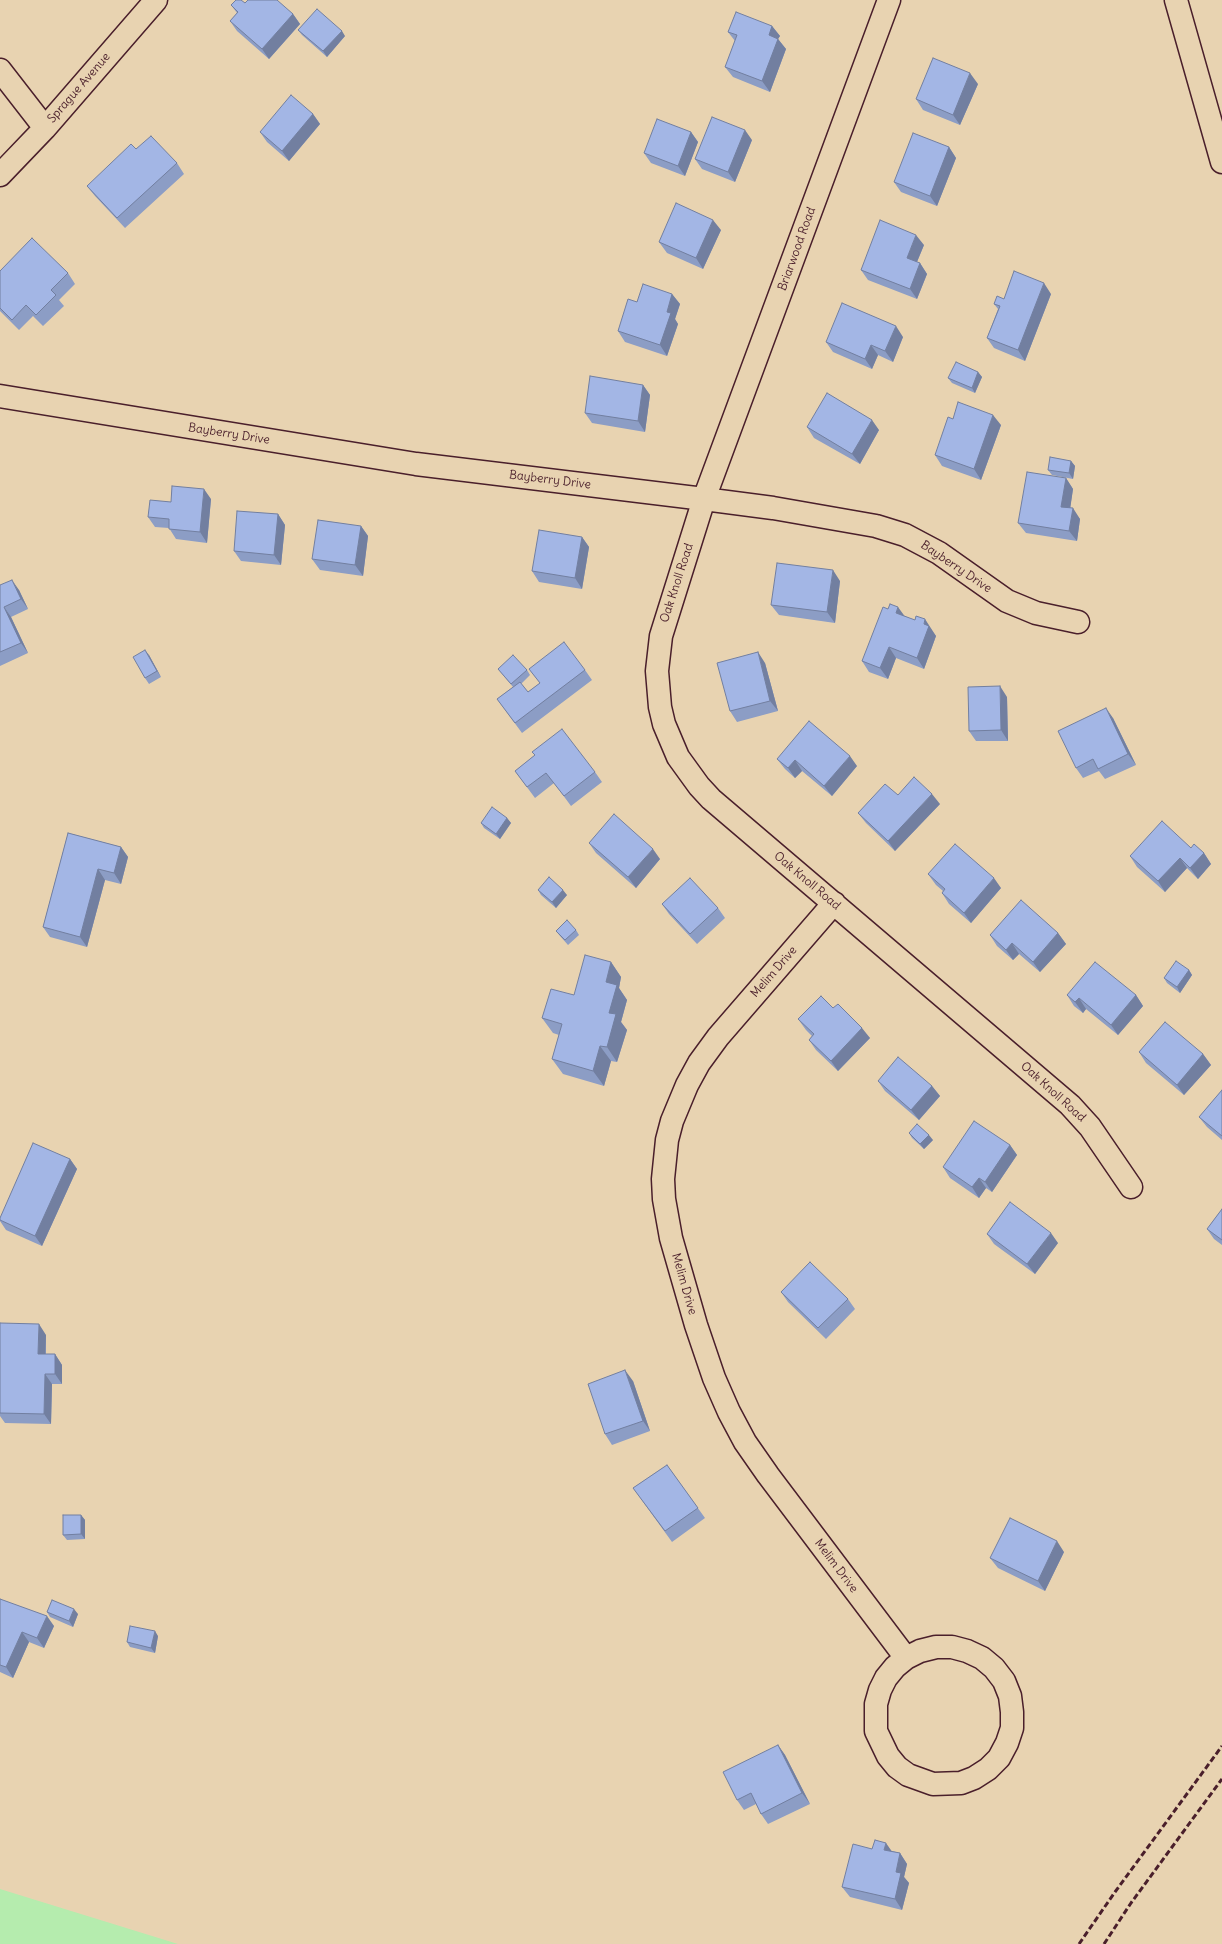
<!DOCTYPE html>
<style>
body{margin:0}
canvas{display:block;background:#e8d3b1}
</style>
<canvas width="1222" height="1944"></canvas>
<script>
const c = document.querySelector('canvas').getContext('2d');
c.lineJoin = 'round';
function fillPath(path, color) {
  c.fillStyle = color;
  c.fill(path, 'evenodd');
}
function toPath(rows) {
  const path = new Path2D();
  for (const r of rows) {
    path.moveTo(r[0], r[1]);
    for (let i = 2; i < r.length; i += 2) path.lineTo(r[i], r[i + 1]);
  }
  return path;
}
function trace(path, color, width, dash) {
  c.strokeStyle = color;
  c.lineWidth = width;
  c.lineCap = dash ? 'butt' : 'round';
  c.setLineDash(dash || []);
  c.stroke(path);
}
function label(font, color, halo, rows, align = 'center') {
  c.font = font + ' Delius,sans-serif';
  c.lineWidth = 3;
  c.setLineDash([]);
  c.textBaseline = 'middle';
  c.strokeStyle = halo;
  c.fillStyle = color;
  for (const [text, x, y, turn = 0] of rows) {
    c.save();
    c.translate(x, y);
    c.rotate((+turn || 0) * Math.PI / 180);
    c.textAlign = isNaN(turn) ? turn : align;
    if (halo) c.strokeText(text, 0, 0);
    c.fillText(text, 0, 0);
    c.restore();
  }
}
fillPath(toPath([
 [0,1889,178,1944,0,1944]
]), '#b5ecae');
const street = toPath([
 [889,0,704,499,661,636,657,671,660,707,664,724,678,757,699,786,711,799,1070,1105,1090,1127,1131,1187],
 [0,70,45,128],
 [0,175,45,128,156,0],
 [0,396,416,464,704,499,773,508,876,526,905,535,939,553,1007,601,1036,613,1078,622],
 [834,903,718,1037,699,1063,687,1085,672,1121,667,1140,663,1179,664,1199,671,1238,696,1325,714,1378,729,1412,745,1442,768,1475,906,1658,920,1651,936,1647,952,1647,967,1651,982,1658,994,1668,1004,1681,1010,1696,1012,1712,1012,1728,1007,1743,999,1758,988,1769,974,1778,961,1783,933,1784,908,1775,897,1767,888,1756,876,1731,876,1704,880,1690,886,1678,895,1667,906,1658]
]);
const highway = toPath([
 [1176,0,1222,162]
]);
trace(street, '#4a1f2b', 25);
trace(highway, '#4a1f2b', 25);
trace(street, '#e8d3b1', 22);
trace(highway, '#e8d3b1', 22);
trace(toPath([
 [1079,1944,1115,1892,1222,1746],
 [1104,1944,1131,1903,1222,1779]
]), '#4a1f2b', 3, [6, 3]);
fillPath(toPath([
 [245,3,293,14,300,24,269,59,237,31,230,21,237,13,231,5],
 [772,26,780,36,778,39,786,49,770,92,733,77,725,67,735,41,728,32],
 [298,30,345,36,327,57,302,35],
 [978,84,960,125,923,110,916,99],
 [313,114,320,124,289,161,267,142,260,132],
 [691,132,698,142,685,176,651,163,644,153],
 [752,140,735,182,702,169,695,159],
 [949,147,956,158,937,206,901,192,894,182],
 [136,149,177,163,184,174,125,228,95,196,87,186],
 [721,230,703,269,667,253,659,242],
 [924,245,917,262,920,263,927,274,917,299,868,280,861,270],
 [0,271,68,273,75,284,59,300,64,306,43,326,33,316,19,330,0,311],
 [672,294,680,304,675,319,678,324,667,356,625,342,618,331,637,302],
 [1051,294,1025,361,994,348,987,338,998,309,994,304,1004,299],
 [903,337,893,362,878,355,872,369,833,352,826,342],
 [978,372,982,377,975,393,952,383,948,378],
 [643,385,650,395,645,432,592,423,585,413],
 [953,419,1001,425,981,480,942,466,935,455],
 [807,427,879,430,860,464,814,438],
 [1071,461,1075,466,1073,479,1052,475,1048,470],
 [1066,478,1073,489,1070,508,1080,519,1077,541,1026,533,1018,523],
 [211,499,207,543,176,539,169,528,155,527,148,517,171,502],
 [278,514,285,525,281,565,241,561,234,551],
 [361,526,368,536,363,576,320,570,312,559],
 [582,537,589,547,582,589,539,582,532,571],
 [840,581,835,623,779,615,771,605],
 [0,585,19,590,28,609,11,617,28,653,0,666],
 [905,616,932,630,932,631,936,636,924,669,896,658,888,679,869,672,862,661],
 [149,655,161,677,149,684,145,678],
 [765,663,778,711,737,722,730,711],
 [498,669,527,670,530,675,521,684,528,692,540,683,529,669,585,670,592,680,522,733,497,699,513,687],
 [1007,697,1008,741,976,741,969,731],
 [1113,718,1136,765,1105,779,1099,771,1083,778,1076,768],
 [535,755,595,772,602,782,571,806,554,783,535,798,515,771],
 [777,759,857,766,832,796,802,771,795,778,785,769],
 [940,804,895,851,866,823,858,813],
 [507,818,511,823,500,839,484,828,481,823],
 [68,833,121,847,128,857,121,884,105,880,87,947,50,937,43,927],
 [589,843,660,859,636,888,596,853],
 [1191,848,1204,853,1211,864,1198,879,1187,868,1165,892,1137,867,1130,856],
 [928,874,1001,888,971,923,949,904,942,893,943,891,936,885],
 [538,890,567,895,556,908,541,895],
 [662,904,718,908,725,918,697,944,669,914],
 [576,930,579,935,568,945,560,936,556,931],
 [1058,933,1066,944,1040,972,1019,954,1013,960,997,946,990,935],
 [611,962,621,977,619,988,627,1000,621,1022,627,1030,617,1062,611,1061,604,1086,563,1074,552,1059,559,1035,553,1033,542,1018,574,995],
 [1189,970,1192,975,1180,993,1167,983,1164,978],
 [1067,995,1136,995,1143,1006,1118,1035,1086,1009,1083,1013,1074,1006],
 [833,1008,870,1038,838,1071,816,1050,809,1040,812,1036,806,1030,798,1019],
 [1139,1052,1203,1054,1211,1065,1184,1095,1146,1063],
 [878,1081,932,1086,940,1096,919,1120,885,1091],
 [1222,1090,1222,1140,1207,1127,1199,1117],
 [909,1133,933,1140,924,1149,912,1138],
 [1010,1145,1017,1155,992,1192,986,1188,979,1198,950,1178,943,1167],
 [70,1159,77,1169,42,1246,6,1230,0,1221,0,1218],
 [1222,1209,1222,1245,1214,1239,1207,1229],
 [987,1234,1058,1243,1035,1274,994,1244],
 [781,1292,848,1299,855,1309,826,1339,788,1302],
 [0,1323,46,1335,46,1354,55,1354,62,1365,62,1384,52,1384,51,1424,5,1423,0,1416],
 [633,1381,650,1431,612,1445,605,1434],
 [667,1465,705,1518,672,1542,633,1488],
 [81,1515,85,1520,85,1539,67,1540,63,1535],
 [1064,1552,1045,1591,998,1568,990,1558],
 [0,1599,54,1626,44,1648,29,1642,13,1678,0,1672],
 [47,1612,78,1614,73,1627,50,1617],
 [158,1636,155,1653,130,1647,127,1642],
 [778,1745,785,1755,810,1804,768,1824,761,1814,756,1804,744,1810,737,1800],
 [872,1849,892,1851,900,1853,907,1864,904,1877,909,1883,902,1910,850,1897,842,1887]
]), '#8c9dc5');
fillPath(toPath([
 [293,14,300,24,269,59,262,49],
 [772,26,780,36,778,39,786,49,770,92,762,81,769,35],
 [342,31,345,36,327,57,323,51],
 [970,73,978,84,960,125,953,115],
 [313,114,320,124,289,161,282,151],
 [745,130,752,140,735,182,728,172],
 [691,132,698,142,685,176,678,166],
 [949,147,956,158,937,206,930,196],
 [713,220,721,230,703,269,696,258],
 [916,235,924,245,914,269,907,258],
 [920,263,927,274,917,299,910,289],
 [1044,283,1051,294,1025,361,1018,350],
 [672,294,680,304,675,319,678,324,667,356,660,345,667,312],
 [896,326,903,337,893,362,885,351],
 [871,345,878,355,872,369,865,359],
 [978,372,982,377,975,393,972,388],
 [643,385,650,395,645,432,638,421],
 [993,415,1001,425,981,480,974,469],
 [872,420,879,430,860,464,852,454],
 [1071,461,1075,466,1073,479,1069,473],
 [1066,478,1073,489,1069,517,1061,507],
 [204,489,211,499,207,543,200,532],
 [1073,508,1080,519,1077,541,1069,531],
 [278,514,285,525,281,565,274,555],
 [361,526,368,536,363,576,355,565],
 [582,537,589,547,582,589,575,578],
 [833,570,840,581,835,623,827,612],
 [12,580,19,590,28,609,21,599],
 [4,607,11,617,28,653,21,643],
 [898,607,906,618,896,613],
 [925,619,936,636,924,669,917,658,924,624],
 [889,647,896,658,888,679,880,668],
 [145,650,149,655,161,677,157,671],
 [758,652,765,663,778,711,770,701],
 [1000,686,1007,697,1008,741,1001,730],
 [1106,708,1113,718,1136,765,1128,754],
 [850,756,857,766,832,796,824,786],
 [795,760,802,771,795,778,788,768],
 [932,794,940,804,895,851,888,841],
 [507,818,511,823,500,839,496,834],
 [121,847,128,857,121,884,114,873],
 [653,849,660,859,636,888,628,877],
 [1204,853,1211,864,1198,879,1190,868],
 [1180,858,1187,868,1165,892,1158,881],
 [98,869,105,880,87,947,80,937],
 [994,878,1001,888,971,923,964,913],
 [563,890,567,895,556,908,552,902],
 [1058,933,1066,944,1040,972,1033,962],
 [1012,943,1019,954,1013,960,1006,950],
 [611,962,621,977,619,988,627,1000,621,1022,627,1030,617,1062,607,1047,606,982],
 [1189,970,1192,975,1180,993,1177,987],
 [1136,995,1143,1006,1118,1035,1111,1025],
 [1079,998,1086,1009,1083,1013,1075,1002],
 [862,1028,870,1038,838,1071,831,1061],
 [600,1046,611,1061,604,1086,593,1071],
 [1203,1054,1211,1065,1184,1095,1177,1085],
 [932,1086,940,1096,919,1120,911,1110],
 [929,1135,933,1140,924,1149,920,1144],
 [1010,1145,1017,1155,992,1192,985,1182],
 [70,1159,77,1169,42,1246,35,1236],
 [979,1178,986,1188,979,1198,972,1187],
 [1051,1233,1058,1243,1035,1274,1027,1264],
 [39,1324,46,1335,45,1364,38,1354],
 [55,1354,62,1365,62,1384,55,1374],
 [625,1370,633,1381,650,1431,643,1421],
 [45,1374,52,1384,51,1424,44,1414],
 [81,1515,85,1520,85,1539,81,1534],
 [1057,1541,1064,1552,1045,1591,1038,1581],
 [74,1609,78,1614,73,1627,69,1621],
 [47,1616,54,1626,44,1648,37,1638],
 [155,1631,158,1636,155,1653,151,1648],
 [22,1632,29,1642,13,1678,6,1667],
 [778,1745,785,1755,810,1804,802,1793],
 [886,1843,893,1853,884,1850],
 [900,1853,907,1864,904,1877,909,1883,902,1910,895,1899,896,1872]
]), '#727fa0');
const building = toPath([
 [236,0,241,0,245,3,248,0,277,0,293,14,262,49,230,21,238,12,231,5,236,0],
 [317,9,342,31,323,51,298,30,317,9],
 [736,12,772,26,769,35,778,39,762,81,725,67,737,35,728,32,736,12],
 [933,58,970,73,953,115,916,99,933,58],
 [291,95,313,114,282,151,260,132,291,95],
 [712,117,745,130,728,172,695,159,712,117],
 [657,119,691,132,678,166,644,153,657,119],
 [913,133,949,147,930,196,894,182,913,133],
 [151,136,177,163,117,218,87,186,131,144,136,149,151,136],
 [676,203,713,220,696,258,659,242,676,203],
 [880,220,916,235,907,258,920,263,910,289,861,270,880,220],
 [32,238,68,273,51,290,56,295,36,315,26,305,12,320,0,308,0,271,32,238],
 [1014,271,1044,283,1018,350,987,338,1000,306,994,304,997,296,1004,299,1014,271],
 [643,284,672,294,667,312,671,313,660,345,618,331,628,299,637,302,643,284],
 [842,303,896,326,885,351,871,345,865,359,826,342,842,303],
 [956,362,978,372,972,388,948,378,956,362],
 [590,376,643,385,638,421,585,413,590,376],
 [827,393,872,420,852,454,807,427,827,393],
 [958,402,993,415,974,469,935,455,948,417,953,419,958,402],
 [1050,457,1071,461,1069,473,1048,470,1050,457],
 [1027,472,1066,478,1061,507,1073,508,1069,531,1018,523,1027,472],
 [172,486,204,489,200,532,169,529,169,519,148,517,150,500,171,502,172,486],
 [237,511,278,514,274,555,234,551,237,511],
 [318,520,361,526,355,565,312,559,318,520],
 [539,530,582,537,575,578,532,571,539,530],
 [777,563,833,570,827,612,771,605,777,563],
 [12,580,21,599,4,607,21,643,0,652,0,585,12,580],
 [890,604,898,607,896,613,915,620,916,616,925,619,924,624,929,626,917,658,889,647,880,668,862,661,883,607,888,609,890,604],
 [564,642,585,670,515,723,497,699,520,682,528,692,540,683,529,669,564,642],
 [145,650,157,671,145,678,133,657,145,650],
 [758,652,770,701,730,711,717,663,758,652],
 [513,655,527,670,511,684,498,669,513,655],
 [1000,686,1001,730,969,731,968,687,1000,686],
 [1106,708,1128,754,1098,769,1093,759,1076,768,1058,731,1106,708],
 [809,721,850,756,824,786,795,760,788,768,777,759,809,721],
 [562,729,595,772,564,796,546,773,527,787,515,771,535,755,532,752,562,729],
 [914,777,932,794,888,841,858,813,885,784,898,795,914,777],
 [492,807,507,818,496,834,481,823,492,807],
 [614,814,653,849,628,877,589,843,614,814],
 [1162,821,1191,848,1194,844,1204,853,1190,868,1180,858,1158,881,1130,856,1162,821],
 [68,833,121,847,114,873,98,869,80,937,43,927,68,833],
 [955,844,994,878,964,913,942,893,945,889,928,874,955,844],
 [549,877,563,890,552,902,538,890,549,877],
 [690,878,718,908,690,934,662,904,690,878],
 [1021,900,1058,933,1033,962,1012,943,1006,950,990,935,1021,900],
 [567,920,576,930,565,940,556,931,567,920],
 [585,955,611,962,606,982,617,985,609,1013,616,1014,607,1047,600,1046,593,1071,552,1059,562,1024,542,1018,551,989,574,995,585,955],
 [1176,961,1189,970,1177,987,1164,978,1176,961],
 [1095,962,1136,995,1111,1025,1079,998,1075,1002,1067,995,1095,962],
 [821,996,833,1008,838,1004,862,1028,831,1061,809,1040,814,1034,798,1019,821,996],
 [1165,1022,1203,1054,1177,1085,1139,1052,1165,1022],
 [898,1057,932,1086,911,1110,878,1081,898,1057],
 [1222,1090,1222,1136,1199,1117,1222,1090],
 [974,1121,1010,1145,985,1182,979,1178,972,1187,943,1167,974,1121],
 [917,1124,929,1135,920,1144,909,1133,917,1124],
 [33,1143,70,1159,35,1236,0,1220,0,1218,33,1143],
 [1010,1202,1051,1233,1027,1264,987,1234,1010,1202],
 [1222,1209,1222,1240,1207,1229,1222,1209],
 [810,1262,848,1299,818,1328,781,1292,810,1262],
 [0,1323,39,1324,38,1354,55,1354,55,1374,45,1374,44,1414,0,1413,0,1323],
 [625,1370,643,1421,605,1434,588,1384,625,1370],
 [667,1465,698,1508,665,1531,633,1488,667,1465],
 [63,1515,81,1515,81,1534,63,1535,63,1515],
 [1010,1518,1057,1541,1038,1581,990,1558,1010,1518],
 [0,1599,47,1616,37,1638,22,1632,6,1667,0,1665,0,1599],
 [52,1600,74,1609,69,1621,47,1612,52,1600],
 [130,1626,155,1631,151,1648,127,1642,130,1626],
 [778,1745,802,1793,761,1814,751,1793,737,1800,723,1772,778,1745],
 [875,1840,886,1843,884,1850,900,1853,896,1872,901,1873,895,1899,842,1887,853,1844,872,1849,875,1840]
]);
fillPath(building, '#a3b6e5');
trace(building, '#727fa0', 1);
label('12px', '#4a1f2b', '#e8d3b1', [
 ["Sprague Avenue",79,88,-49],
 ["Briarwood Road",797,249,-70],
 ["Bayberry Drive",229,434,9],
 ["Bayberry Drive",550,480,7],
 ["Bayberry Drive",956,567,34],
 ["Oak Knoll Road",677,583,-72],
 ["Oak Knoll Road",807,881,40],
 ["Melim Drive",774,972,-49],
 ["Oak Knoll Road",1053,1092,42],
 ["Melim Drive",684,1284,74],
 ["Melim Drive",836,1566,53]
]);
</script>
